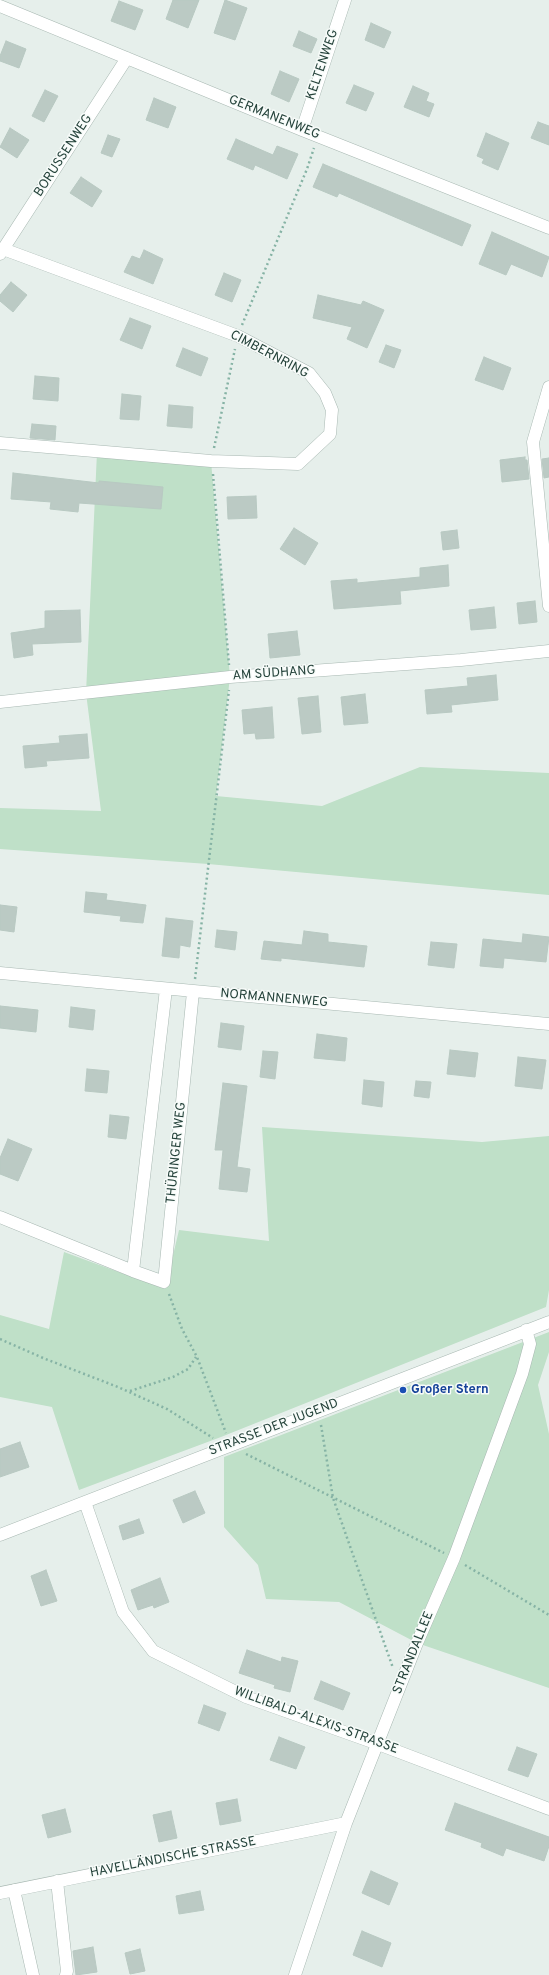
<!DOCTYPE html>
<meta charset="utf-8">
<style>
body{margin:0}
canvas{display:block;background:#e6efeb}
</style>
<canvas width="549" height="1975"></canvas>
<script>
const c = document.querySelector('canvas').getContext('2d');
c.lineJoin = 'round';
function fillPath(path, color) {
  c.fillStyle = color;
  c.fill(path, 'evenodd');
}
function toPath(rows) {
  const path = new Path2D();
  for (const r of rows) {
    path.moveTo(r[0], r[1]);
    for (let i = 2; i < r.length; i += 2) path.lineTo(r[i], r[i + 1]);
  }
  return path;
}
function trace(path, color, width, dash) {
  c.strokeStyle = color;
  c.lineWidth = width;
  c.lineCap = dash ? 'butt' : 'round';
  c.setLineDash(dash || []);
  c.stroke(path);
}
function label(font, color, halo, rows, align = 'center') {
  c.font = font + ' Overpass,sans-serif';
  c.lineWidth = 3;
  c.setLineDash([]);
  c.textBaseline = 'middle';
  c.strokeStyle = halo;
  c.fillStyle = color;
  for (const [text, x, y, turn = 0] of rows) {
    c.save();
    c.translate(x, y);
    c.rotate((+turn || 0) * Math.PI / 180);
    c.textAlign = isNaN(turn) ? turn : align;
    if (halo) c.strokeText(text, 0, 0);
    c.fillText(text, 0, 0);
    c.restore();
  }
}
fillPath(toPath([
 [97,452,211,461,230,677,216,796,322,806,420,767,549,773,549,895,208,864,0,849,0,808,101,811,86,693],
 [262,1127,482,1142,549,1136,549,1290,546,1307,221,1437,79,1490,52,1407,0,1397,0,1315,49,1329,64,1252,165,1289,179,1230,269,1241],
 [549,1332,549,1352,538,1385,549,1434,549,1688,417,1643,339,1602,266,1599,258,1565,224,1527,224,1457]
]), '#bfe0c8');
const building = toPath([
 [173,0,199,0,188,28,166,19,173,0],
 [225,0,247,8,235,40,214,33,225,0],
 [119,1,143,10,135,30,111,21,119,1],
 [371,23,391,32,384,48,365,40,371,23],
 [299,31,317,39,311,53,293,46,299,31],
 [6,41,26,49,19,68,0,61,0,56,6,41],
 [280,71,299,79,289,102,271,94,280,71],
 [354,85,374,93,366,111,346,103,354,85],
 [413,86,429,93,426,101,434,104,429,117,404,107,413,86],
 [45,90,58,96,44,122,32,116,45,90],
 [154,98,176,107,168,128,146,120,154,98],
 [538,122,549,126,549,145,531,138,538,122],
 [10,128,29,140,17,158,0,147,10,128],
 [486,133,509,143,498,170,482,163,484,159,477,156,486,133],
 [108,135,120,139,112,157,101,153,108,135],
 [236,139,273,155,277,146,298,154,287,179,255,165,253,170,227,159,236,139],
 [323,164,471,225,462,246,339,193,337,197,313,187,323,164],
 [81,177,102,191,92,207,70,193,81,177],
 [492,232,549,257,542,277,511,264,506,275,479,264,492,232],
 [144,250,163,259,153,284,124,272,132,256,140,259,144,250],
 [224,273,241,280,232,302,215,295,224,273],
 [11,282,27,295,13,312,0,301,0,295,11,282],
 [318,295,361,305,363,301,384,310,367,348,347,339,352,327,313,318,318,295],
 [130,318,151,326,142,349,120,340,130,318],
 [386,345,401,350,394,368,379,362,386,345],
 [183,348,208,358,201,376,176,366,183,348],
 [484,357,511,368,503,390,475,380,484,357],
 [35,376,59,378,58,401,33,399,35,376],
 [122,394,141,396,139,420,120,419,122,394],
 [169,405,193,407,192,428,167,426,169,405],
 [32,424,56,426,55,440,30,438,32,424],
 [525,457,525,460,527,460,529,479,502,482,500,460,525,457],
 [549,458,549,477,544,478,542,459,549,458],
 [13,473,99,483,99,481,163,487,161,509,79,503,78,512,50,509,51,502,11,499,13,473],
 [256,496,257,518,228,519,227,497,256,496],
 [294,528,318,543,305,565,280,549,294,528],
 [457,530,459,548,443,550,441,532,457,530],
 [448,565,449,586,400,591,401,604,334,609,331,581,357,579,357,583,420,577,420,568,448,565],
 [535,601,537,622,519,624,517,603,535,601],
 [494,607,496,628,471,630,469,610,494,607],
 [80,610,81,642,32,644,33,655,14,658,11,633,45,628,45,611,80,610],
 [297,631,300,655,270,658,268,634,297,631],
 [496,675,498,700,451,705,452,712,427,714,425,690,468,686,467,678,496,675],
 [365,694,368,723,344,725,341,697,365,694],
 [318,696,321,732,302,734,298,698,318,696],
 [272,707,274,738,256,739,255,733,244,734,242,710,272,707],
 [87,734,89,758,46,761,47,766,25,768,23,746,60,743,59,736,87,734],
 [86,892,107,894,106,900,146,905,143,923,120,921,121,916,84,912,86,892],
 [0,905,17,907,14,932,0,930,0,905],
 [166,918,193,921,190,947,180,945,179,958,162,956,166,918],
 [217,930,237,932,235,950,215,947,217,930],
 [304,931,328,934,328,942,367,946,364,967,281,958,281,961,261,959,264,941,302,945,304,931],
 [523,934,549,937,546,962,504,958,503,968,480,966,483,939,522,943,523,934],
 [431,942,457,944,454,968,428,965,431,942],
 [0,1006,38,1010,36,1032,0,1028,0,1006],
 [71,1007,95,1010,93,1030,69,1027,71,1007],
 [221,1023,244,1026,241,1050,218,1047,221,1023],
 [317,1034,347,1038,345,1061,314,1058,317,1034],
 [450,1050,478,1053,475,1077,447,1074,450,1050],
 [263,1051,278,1052,275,1079,260,1077,263,1051],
 [518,1057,546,1060,542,1089,515,1086,518,1057],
 [87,1069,109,1071,107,1093,85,1091,87,1069],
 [364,1080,384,1082,382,1107,362,1104,364,1080],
 [416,1081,431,1082,429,1098,414,1096,416,1081],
 [223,1083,247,1086,237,1167,250,1169,247,1192,219,1189,223,1150,215,1150,223,1083],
 [110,1115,129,1117,126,1139,108,1137,110,1115],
 [8,1139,32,1149,18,1181,0,1174,0,1158,8,1139],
 [20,1442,29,1467,0,1477,0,1449,20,1442],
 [195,1491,205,1513,183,1523,173,1500,195,1491],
 [139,1519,144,1533,123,1540,119,1526,139,1519],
 [46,1570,57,1601,41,1606,31,1576,46,1570],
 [160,1578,169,1602,154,1608,153,1605,138,1610,131,1590,160,1578],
 [247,1650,281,1662,282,1657,298,1661,290,1692,274,1688,275,1685,239,1673,247,1650],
 [321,1681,350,1693,343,1710,314,1699,321,1681],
 [204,1705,226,1713,219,1731,198,1723,204,1705],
 [279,1737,305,1747,296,1769,270,1760,279,1737],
 [517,1747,537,1754,528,1777,508,1770,517,1747],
 [237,1799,241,1821,220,1825,216,1803,237,1799],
 [455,1803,549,1837,549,1846,544,1861,506,1848,503,1856,481,1847,482,1843,445,1830,455,1803],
 [65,1809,71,1832,48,1838,42,1815,65,1809],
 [171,1811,177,1838,159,1842,153,1815,171,1811],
 [371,1871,398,1883,389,1905,362,1893,371,1871],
 [200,1891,204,1910,179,1914,176,1896,200,1891],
 [362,1931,391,1943,382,1967,353,1955,362,1931],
 [93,1947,97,1972,76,1975,73,1951,93,1947],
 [140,1949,145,1971,130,1974,125,1953,140,1949]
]);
fillPath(building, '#bbcac4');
trace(building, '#b8c9c2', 1);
const minor = toPath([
 [0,6,302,130,549,228],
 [302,130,345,0],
 [0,254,127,58],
 [549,387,533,442,549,606],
 [0,443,211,461,298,464,330,434,332,410,325,393,309,373,238,336,3,249],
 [0,702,230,677,461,660,549,651],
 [0,973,549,1024],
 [0,1217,133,1271,164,1282,193,992],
 [133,1271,166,989],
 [85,1502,123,1612,153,1651,246,1697,378,1744,549,1809],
 [0,1535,549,1322],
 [57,1881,67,1971,66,1975],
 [14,1890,33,1975],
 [0,1893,346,1823],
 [295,1975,346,1823,417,1643,454,1558,522,1374,530,1344,526,1330]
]);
trace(minor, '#a8b8b2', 13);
trace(toPath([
 [242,325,307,169,314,148],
 [214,448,235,349],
 [213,474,229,665],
 [195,979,229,690],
 [169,1294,182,1329,197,1357,226,1433],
 [0,1339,43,1358,118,1387,167,1409,213,1438],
 [130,1391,173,1377,188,1369,196,1357],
 [321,1425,333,1498,393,1668],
 [246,1454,444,1553],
 [465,1565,549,1615]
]), '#86b3a5', 2.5, [2, 3]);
trace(minor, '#fff', 12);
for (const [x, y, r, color] of [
 [403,1390,4,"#1a4fb4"]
]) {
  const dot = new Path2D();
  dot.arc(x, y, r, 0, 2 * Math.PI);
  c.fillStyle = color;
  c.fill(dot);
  trace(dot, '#f7fbf9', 1.5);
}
label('13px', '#24423a', '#f7fbf9', [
 ["KELTENWEG",323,65,-71],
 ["GERMANENWEG",274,118,22],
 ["BORUSSENWEG",64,156,-57],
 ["CIMBERNRING",269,355,28],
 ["AM SÜDHANG",274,674,-4],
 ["NORMANNENWEG",274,999,5],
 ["THÜRINGER WEG",177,1153,-84],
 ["STRASSE DER JUGEND",274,1428,-21],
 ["STRANDALLEE",414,1653,-68],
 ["WILLIBALD-ALEXIS-STRASSE",316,1721,20],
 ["HAVELLÄNDISCHE STRASSE",173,1858,-11]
]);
label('bold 13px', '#164399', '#f7fbf9', [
 ["Großer Stern",411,1390]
], 'left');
</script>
